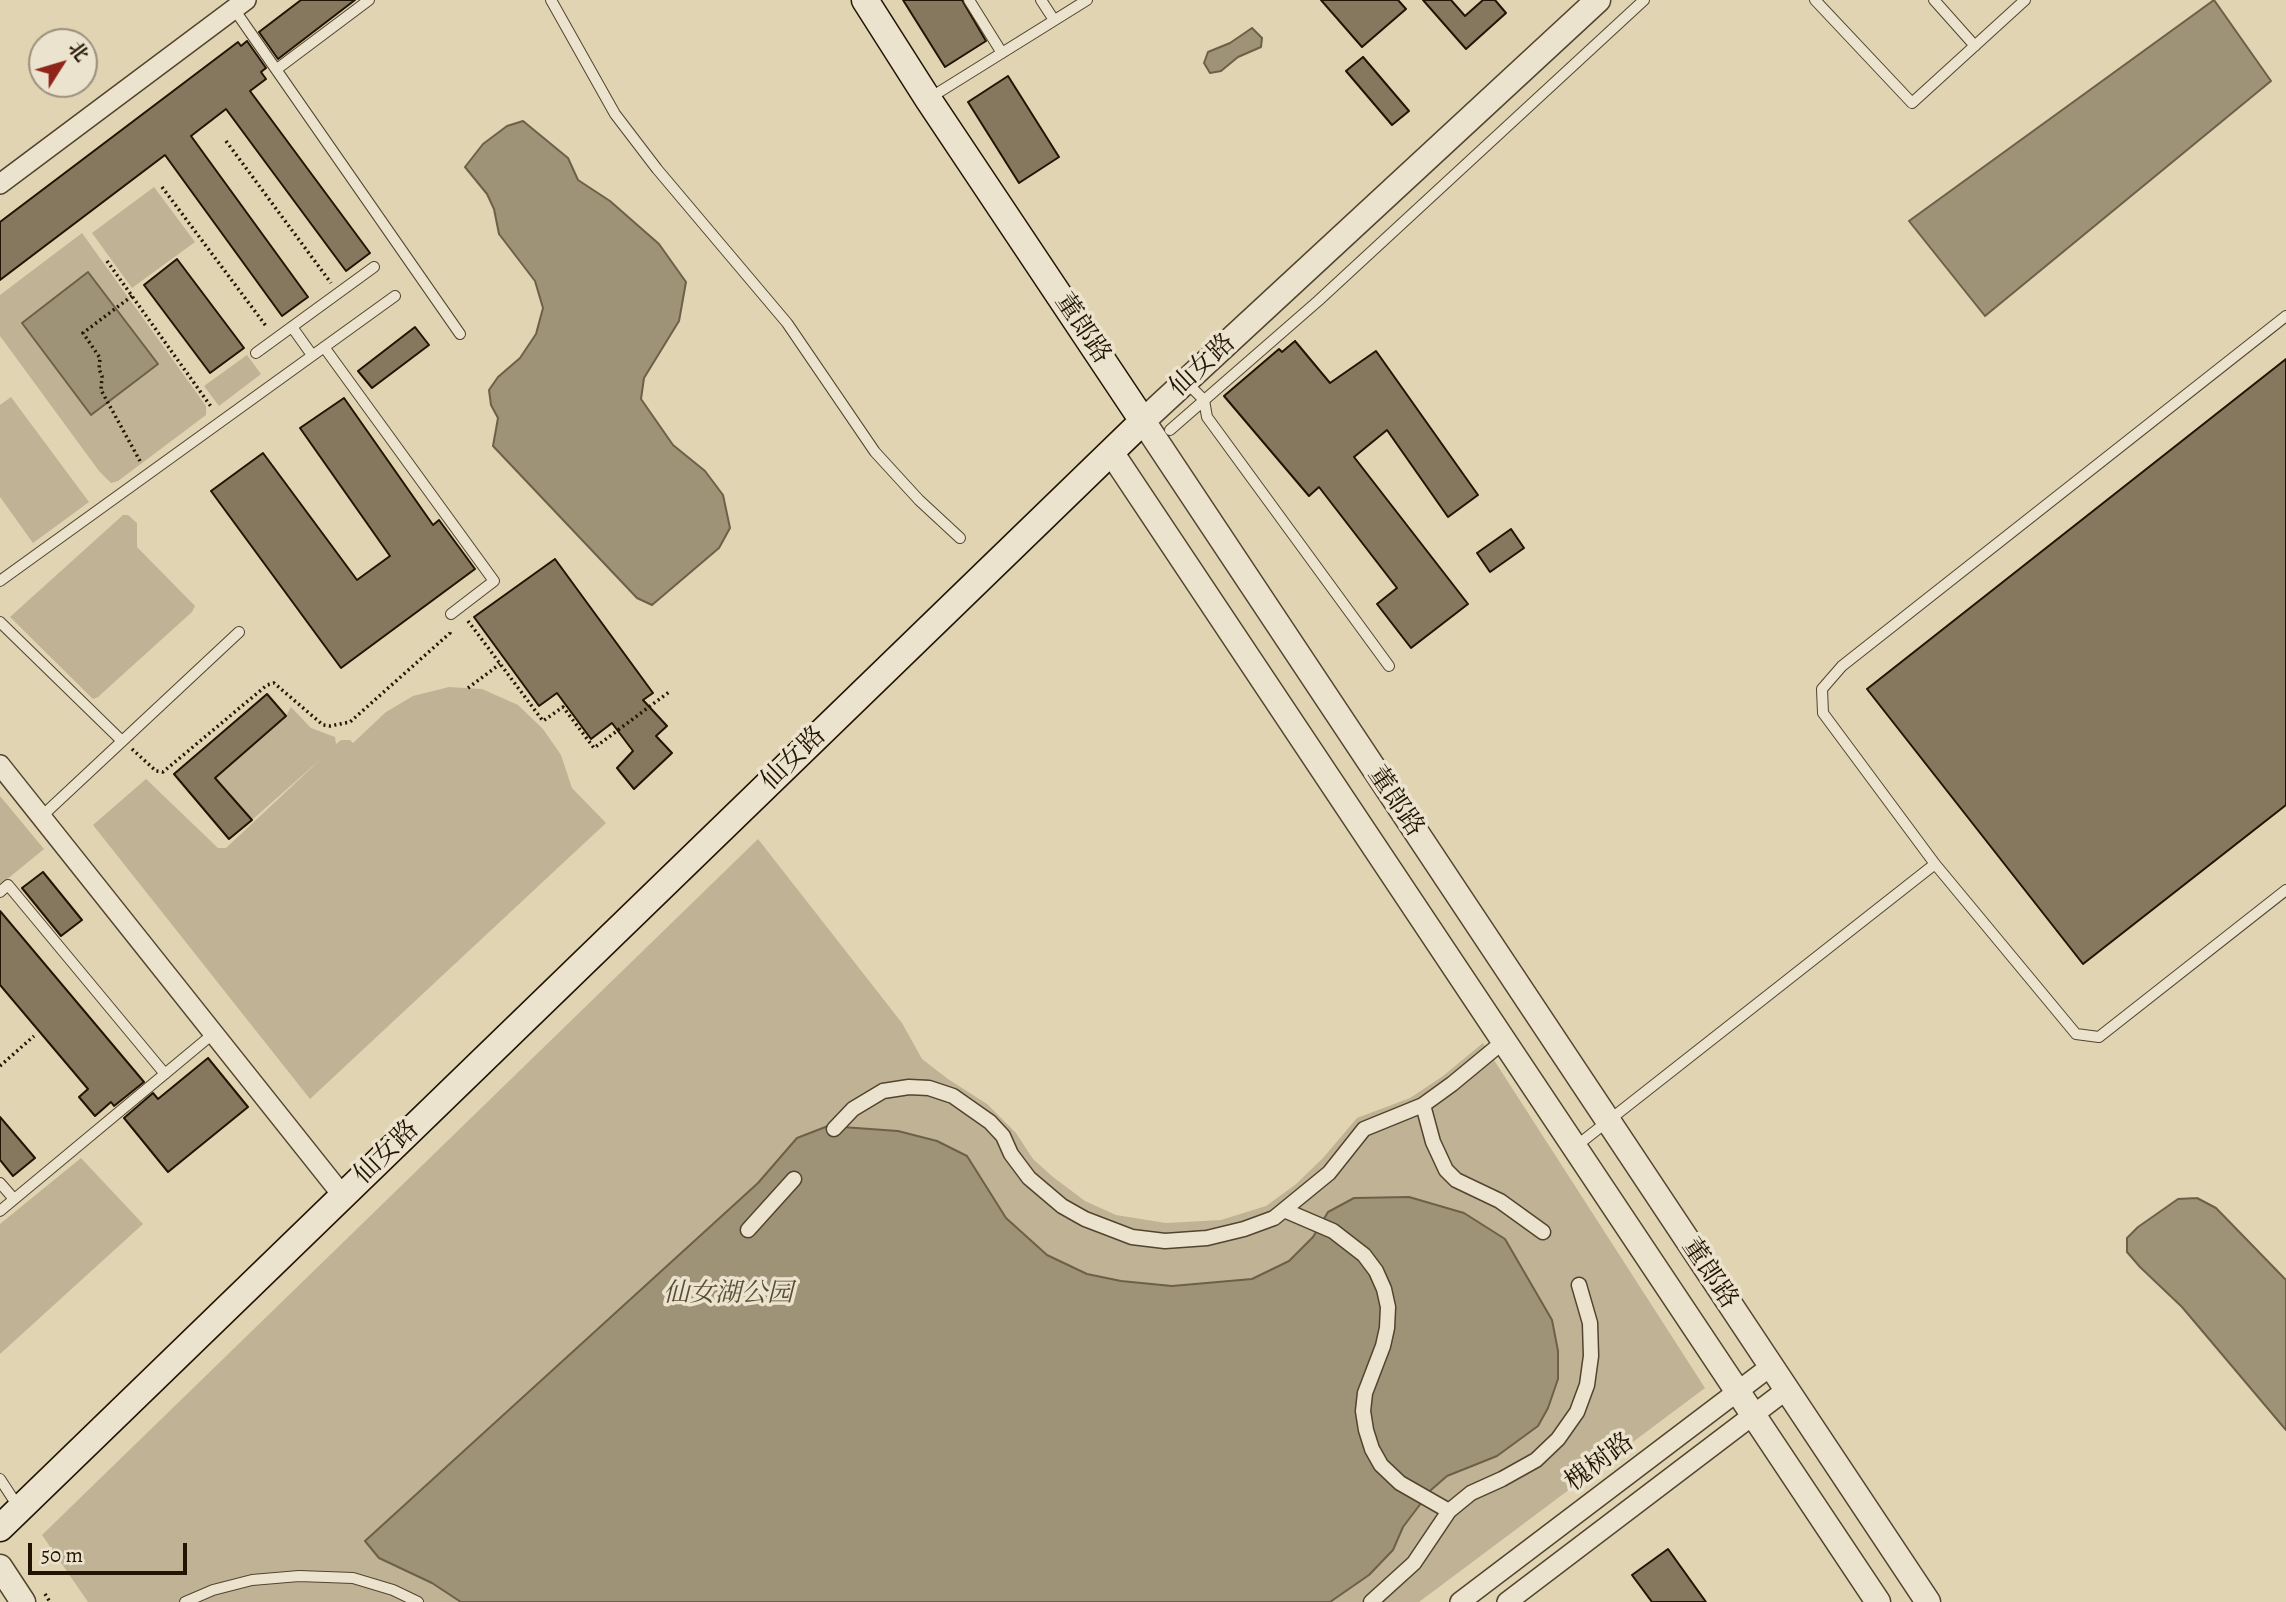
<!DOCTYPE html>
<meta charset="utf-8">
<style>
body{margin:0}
#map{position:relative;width:2286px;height:1602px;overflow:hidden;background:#e0d4b3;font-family:Alegreya,"Noto Serif SC",serif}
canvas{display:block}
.north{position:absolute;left:28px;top:28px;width:70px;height:70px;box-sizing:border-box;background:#ebe3ce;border:2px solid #9b907c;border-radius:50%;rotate:53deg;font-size:19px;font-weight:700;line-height:28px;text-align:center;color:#221402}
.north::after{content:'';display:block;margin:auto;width:24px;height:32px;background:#8f2418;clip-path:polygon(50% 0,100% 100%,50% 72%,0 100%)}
.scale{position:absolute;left:28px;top:1543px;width:159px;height:32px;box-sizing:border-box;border:4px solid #221402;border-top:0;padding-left:9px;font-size:21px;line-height:24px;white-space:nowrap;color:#221402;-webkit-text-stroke:5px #ebe3ce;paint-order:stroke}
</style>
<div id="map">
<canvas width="2286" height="1602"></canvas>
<div class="north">北</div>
<div class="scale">50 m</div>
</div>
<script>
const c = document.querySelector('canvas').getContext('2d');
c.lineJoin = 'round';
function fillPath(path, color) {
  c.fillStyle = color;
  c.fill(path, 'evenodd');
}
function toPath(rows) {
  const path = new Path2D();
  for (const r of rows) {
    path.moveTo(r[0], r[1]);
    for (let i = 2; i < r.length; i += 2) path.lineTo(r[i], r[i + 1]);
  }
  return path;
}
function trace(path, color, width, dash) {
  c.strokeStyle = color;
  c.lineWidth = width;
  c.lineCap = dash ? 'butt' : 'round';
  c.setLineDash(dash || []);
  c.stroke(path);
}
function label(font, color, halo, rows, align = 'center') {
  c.font = font + ' Alegreya,"Noto Serif SC",serif';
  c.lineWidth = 7;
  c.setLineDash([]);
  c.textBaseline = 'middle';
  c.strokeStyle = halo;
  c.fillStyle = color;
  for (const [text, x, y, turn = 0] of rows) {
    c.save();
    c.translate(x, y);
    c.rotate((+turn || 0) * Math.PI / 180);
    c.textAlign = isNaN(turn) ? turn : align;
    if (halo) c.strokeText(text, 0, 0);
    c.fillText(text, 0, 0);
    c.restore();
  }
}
fillPath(toPath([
 [154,187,195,242,132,288,92,233],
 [82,233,206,406,206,415,118,481,111,483,99,471,0,336,0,295],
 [247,355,261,374,219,406,204,386],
 [11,397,89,502,33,543,0,497,0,405],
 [123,515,128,515,137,523,137,547,195,606,192,612,98,697,93,699,10,617],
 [449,687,482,689,518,705,543,729,561,755,572,788,606,823,310,1099,93,825,146,779,218,848,226,848,322,758,252,820,215,778,286,716,291,707,311,728,335,737,336,744,341,740,350,740,353,743,386,712,413,696],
 [0,796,44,849,0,885],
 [758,839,902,1023,922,1059,948,1079,987,1104,1016,1133,1033,1159,1053,1177,1085,1201,1116,1215,1166,1223,1221,1220,1266,1206,1295,1185,1323,1158,1357,1118,1410,1098,1443,1076,1483,1043,1705,1388,1419,1602,88,1602,42,1535],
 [81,1158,143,1224,0,1354,0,1224]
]), '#c0b395');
const water = toPath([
 [2214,0,2271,81,1985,316,1909,221,2214,0],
 [1252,28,1262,38,1261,47,1238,57,1221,71,1210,73,1204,63,1208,52,1230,43,1252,28],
 [523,121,568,158,578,180,610,201,659,244,686,282,679,321,644,378,641,399,673,445,705,471,723,495,730,528,719,548,652,605,637,598,493,446,498,418,491,405,489,390,498,377,520,358,536,334,543,308,535,281,499,234,494,209,487,194,465,167,483,144,507,126,523,121],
 [88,272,158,364,91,415,22,323,88,272],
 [828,1126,898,1131,937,1141,967,1156,1006,1218,1047,1255,1087,1274,1121,1281,1172,1286,1252,1279,1289,1261,1313,1237,1328,1212,1354,1198,1409,1197,1464,1213,1505,1239,1552,1320,1558,1351,1558,1379,1548,1408,1538,1426,1497,1456,1447,1476,1431,1490,1403,1527,1393,1550,1369,1575,1330,1602,461,1602,432,1583,379,1558,365,1541,758,1183,797,1138,828,1126],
 [2197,1198,2216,1208,2286,1280,2286,1430,2182,1307,2140,1267,2127,1252,2127,1238,2138,1227,2178,1199,2197,1198]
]);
fillPath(water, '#9f9377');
trace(water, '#6d6048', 2);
const building = toPath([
 [301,0,355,0,278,59,259,32,301,0],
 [903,0,962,0,986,41,945,67,903,0],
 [1321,0,1398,0,1406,9,1362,47,1321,0],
 [1423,0,1451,0,1465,16,1483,0,1495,0,1506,13,1466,49,1423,0],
 [247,41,266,68,261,72,266,79,250,91,370,253,346,271,226,109,191,136,308,297,282,316,165,155,0,280,0,222,238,42,241,46,247,41],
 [1363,57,1409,111,1392,125,1346,71,1363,57],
 [1008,76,1059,157,1019,183,968,102,1008,76],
 [177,259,244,348,210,373,144,285,177,259],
 [415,327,429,345,372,388,358,371,415,327],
 [1295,341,1330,383,1376,351,1478,495,1448,517,1387,430,1354,457,1468,604,1411,648,1377,604,1397,588,1319,487,1309,496,1224,396,1279,349,1282,352,1295,341],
 [2286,359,2286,805,2083,964,1867,689,2286,359],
 [344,398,433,525,439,520,475,569,341,668,211,491,263,453,357,580,390,556,300,428,344,398],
 [1511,529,1524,548,1490,572,1477,553,1511,529],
 [555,559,653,693,643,700,667,726,656,736,672,753,634,789,617,768,633,751,612,723,591,739,557,693,539,706,474,617,555,559],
 [267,694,286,716,215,778,252,820,229,839,174,774,267,694],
 [43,872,82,920,61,936,22,888,43,872],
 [0,911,144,1082,114,1106,111,1102,95,1116,79,1097,88,1089,0,985,0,911],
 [208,1058,248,1107,168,1172,124,1118,153,1093,158,1099,208,1058],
 [0,1117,35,1158,13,1176,0,1160,0,1117],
 [1668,1549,1706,1602,1652,1602,1632,1575,1668,1549]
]);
fillPath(building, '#85785e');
trace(building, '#221402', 2);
const service = toPath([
 [551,0,615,114,657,169,787,323,875,452,919,500,960,538],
 [969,0,1002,53],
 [1041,0,1054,20],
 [1815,0,1912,103,2025,0],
 [1934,0,1975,46],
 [234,9,460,334],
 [277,69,369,0],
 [928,99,1087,0],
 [2286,316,1842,666,1822,689,1823,713,1935,864,2076,1034,2099,1037,2286,890],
 [292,327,312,355],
 [324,347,494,581,451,614],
 [256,353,374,267],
 [1186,382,1204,400,1207,417,1389,666],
 [1170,430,1318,301,1644,0],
 [0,581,395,296],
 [0,622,122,741],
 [41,817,239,632],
 [0,892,8,885,165,1074],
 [1575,1147,1935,864],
 [0,1183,14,1199],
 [0,1211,214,1033],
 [0,1479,19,1508],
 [185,1602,213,1590,252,1580,299,1576,353,1578,393,1590,418,1602]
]);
const pedestrian = toPath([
 [1423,1105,1433,1142,1446,1170,1456,1180,1500,1201,1543,1232],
 [834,1129,853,1109,883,1091,909,1087,929,1088,953,1096,990,1122,1003,1136,1011,1154,1029,1178,1062,1206,1085,1219,1132,1237,1165,1241,1207,1238,1244,1229,1274,1218,1329,1173,1364,1129,1423,1105,1452,1084,1504,1041],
 [1284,1210,1333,1231,1364,1255,1376,1271,1384,1289,1388,1307,1387,1328,1383,1346,1365,1393,1363,1411,1366,1430,1372,1449,1381,1465,1400,1483,1449,1511],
 [748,1230,794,1179],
 [1371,1602,1414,1563,1449,1511,1471,1493,1502,1479,1536,1460,1558,1439,1577,1412,1587,1385,1591,1356,1590,1323,1579,1285]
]);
const minor = toPath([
 [0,184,246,0],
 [0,765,343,1196],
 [1460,1602,1771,1366],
 [1507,1602,1786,1390]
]);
const tertiary = toPath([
 [1598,0,1143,421,1928,1602],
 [1111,452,1878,1602],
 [0,1567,23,1602]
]);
const secondary = toPath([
 [0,1528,1143,421,928,99,865,0]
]);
trace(service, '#52442e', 12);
trace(pedestrian, '#52442e', 17);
trace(minor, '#52442e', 22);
trace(tertiary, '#52442e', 27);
trace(secondary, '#221402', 29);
trace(toPath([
 [226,141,331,283],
 [162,187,266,326],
 [107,261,212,408],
 [132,296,83,333,100,358,99,369,102,376,101,390,140,461],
 [468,621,543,721,563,707,594,748,669,692],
 [468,688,500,664],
 [132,749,156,771,163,772,267,685,274,683,323,725,330,726,350,722,450,633,450,630],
 [0,1066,34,1036],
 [45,1594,50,1602]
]), '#221402', 3.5, [2, 3.5]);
trace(service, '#ebe3ce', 10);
trace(pedestrian, '#ebe3ce', 14);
trace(minor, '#ebe3ce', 19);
trace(tertiary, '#ebe3ce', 24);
trace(secondary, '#ebe3ce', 26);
label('26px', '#221402', '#ebe3ce', [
 ["董郎路",1082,329,56],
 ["仙女路",1203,366,-43],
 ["仙女路",794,759,-44],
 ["董郎路",1395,802,56],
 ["仙女路",387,1153,-44],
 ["董郎路",1709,1274,56],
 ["槐树路",1600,1463,-37]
]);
label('italic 26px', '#594c35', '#ebe3ce', [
 ["仙女湖公园",728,1295]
]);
</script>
